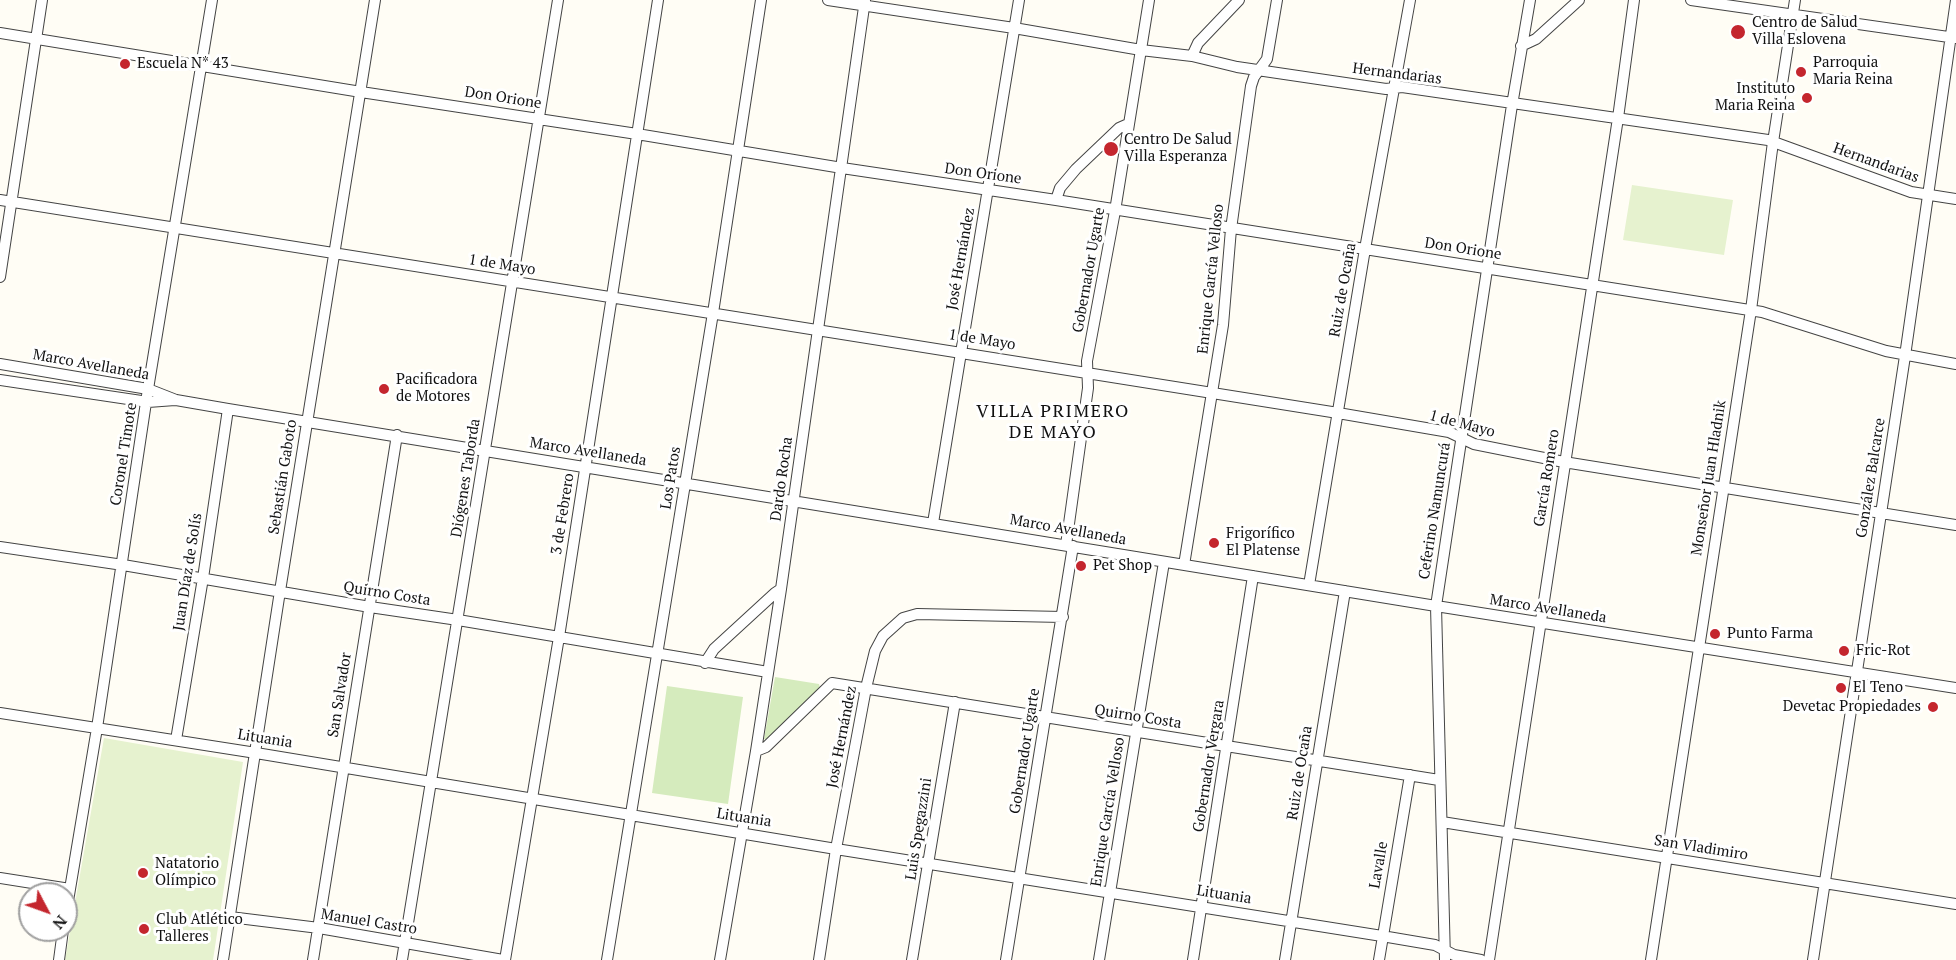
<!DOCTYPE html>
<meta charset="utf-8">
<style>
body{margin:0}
#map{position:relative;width:1956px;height:960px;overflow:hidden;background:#fffdf5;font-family:"PT Serif",serif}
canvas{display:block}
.north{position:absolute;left:18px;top:882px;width:60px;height:60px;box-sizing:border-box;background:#fff;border:2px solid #a0a0a0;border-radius:50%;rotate:131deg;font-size:16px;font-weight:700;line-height:24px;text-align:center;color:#111}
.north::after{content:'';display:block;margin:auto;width:21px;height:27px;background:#c4262e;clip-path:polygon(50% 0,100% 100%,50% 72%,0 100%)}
</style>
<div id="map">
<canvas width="1956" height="960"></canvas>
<div class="north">N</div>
</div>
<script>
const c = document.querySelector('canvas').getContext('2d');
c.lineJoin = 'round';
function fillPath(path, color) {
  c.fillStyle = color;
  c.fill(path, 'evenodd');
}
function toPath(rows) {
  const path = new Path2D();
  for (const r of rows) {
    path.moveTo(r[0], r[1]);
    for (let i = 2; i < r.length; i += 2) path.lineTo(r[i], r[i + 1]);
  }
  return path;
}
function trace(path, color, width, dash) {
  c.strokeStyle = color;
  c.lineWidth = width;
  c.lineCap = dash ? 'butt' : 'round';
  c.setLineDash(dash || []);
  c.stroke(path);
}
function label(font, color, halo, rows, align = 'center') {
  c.font = font + ' "PT Serif",serif';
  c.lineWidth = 6;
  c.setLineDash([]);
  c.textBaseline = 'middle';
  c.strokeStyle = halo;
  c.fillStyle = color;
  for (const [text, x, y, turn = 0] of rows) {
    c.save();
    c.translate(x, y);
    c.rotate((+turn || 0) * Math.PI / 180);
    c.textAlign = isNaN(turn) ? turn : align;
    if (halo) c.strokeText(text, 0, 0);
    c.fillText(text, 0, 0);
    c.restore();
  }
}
fillPath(toPath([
 [775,677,819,684,820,688,767,740,764,739],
 [667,686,743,697,728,804,652,793]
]), '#d5ebbd');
fillPath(toPath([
 [1632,185,1733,200,1724,255,1623,240],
 [104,738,243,762,213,960,65,960]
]), '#e6f2cf');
const minor = toPath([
 [828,0,1014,28,1141,50,1192,56,1237,67,1386,89,1402,87,1768,140,1911,192,1956,199],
 [1691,0,1956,38],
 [0,33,361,92,637,134,842,168,1056,200,1762,312,1886,351,1956,364],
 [1521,46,1536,39,1579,0],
 [1192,56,1198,43,1239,0],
 [0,200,1338,413,1449,432,1474,444,1564,462,1956,525],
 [1056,200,1060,188,1076,169,1119,128,1128,124],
 [0,277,42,0],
 [0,364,148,389,176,400,228,409,1436,606,1956,688],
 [0,380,148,402,175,400],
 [933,523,1019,0],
 [1066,545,1088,388,1087,361,1115,211,1149,0],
 [0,547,123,565,370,607,458,620,768,672],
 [1184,565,1223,325,1231,229,1251,86,1254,77,1267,59,1277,0],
 [1309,585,1365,249,1410,0],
 [705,663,714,649,775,593,781,589],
 [0,713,256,753,836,849,1382,936,1435,945,1454,955,1481,960],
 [176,740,203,578,228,409],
 [756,751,766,747,832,683,1439,780],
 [1442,822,1956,904],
 [0,878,70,889],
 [66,913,97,728,148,389,212,0],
 [230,917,319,928,503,960],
 [59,960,63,930],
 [223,960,280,591,375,0],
 [313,960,397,435],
 [402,960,558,0],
 [505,960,559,637,658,0],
 [607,960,713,313,761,0],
 [720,960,756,751,781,589,865,0],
 [819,960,836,849,866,688,875,651,883,636,903,618,917,614,1063,617],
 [912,960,955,702],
 [1006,960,1073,546],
 [1099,960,1164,562],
 [1193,960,1253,576],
 [1285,960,1345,591],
 [1379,960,1410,775],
 [1445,960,1436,606,1512,105,1530,0],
 [1489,960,1618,118,1634,0],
 [1651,960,1751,310,1773,142,1795,0],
 [1813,960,1905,356,1956,0]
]);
trace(minor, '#444', 12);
trace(minor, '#fff', 10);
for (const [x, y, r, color] of [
 [1738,32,8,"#c4262e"],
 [125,64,6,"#c4262e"],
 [1801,72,6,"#c4262e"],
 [1807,98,6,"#c4262e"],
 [1111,149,8,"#c4262e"],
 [384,389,6,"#c4262e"],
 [1214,543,6,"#c4262e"],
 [1081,566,6,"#c4262e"],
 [1715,634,6,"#c4262e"],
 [1844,651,6,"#c4262e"],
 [1841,688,6,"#c4262e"],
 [1933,707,6,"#c4262e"],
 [143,873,6,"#c4262e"],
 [144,929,6,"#c4262e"]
]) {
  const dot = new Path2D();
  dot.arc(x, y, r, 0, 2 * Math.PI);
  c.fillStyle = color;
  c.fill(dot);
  trace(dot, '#fff', 2);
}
label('15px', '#111', '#fff', [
 ["Centro de Salud",1752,23],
 ["Villa Eslovena",1752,40],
 ["Parroquia",1813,63],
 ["Maria Reina",1813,80],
 ["Escuela N* 43",137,64],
 ["Instituto",1795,89,"right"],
 ["Maria Reina",1795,106,"right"],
 ["Centro De Salud",1124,140],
 ["Villa Esperanza",1124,157],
 ["Pacificadora",396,380],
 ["de Motores",396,397],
 ["Frigorífico",1226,534],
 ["El Platense",1226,551],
 ["Pet Shop",1093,566],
 ["Punto Farma",1727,634],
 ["Fric-Rot",1856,651],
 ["El Teno",1853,688],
 ["Devetac Propiedades",1921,707,"right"],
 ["Natatorio",155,864],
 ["Olímpico",155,881],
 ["Club Atlético",156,920],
 ["Talleres",156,937]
], 'left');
label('15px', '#111', '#fff', [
 ["Hernandarias",1397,74,7],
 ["Don Orione",503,98,9],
 ["Hernandarias",1876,163,20],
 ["Don Orione",983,174,8],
 ["Don Orione",1463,249,9],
 ["José Hernández",961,259,-80],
 ["1 de Mayo",502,265,9],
 ["Gobernador Ugarte",1089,270,-80],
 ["Enrique García Velloso",1211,279,-84],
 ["Ruiz de Ocaña",1343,290,-80],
 ["1 de Mayo",982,340,9],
 ["Marco Avellaneda",91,365,10],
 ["1 de Mayo",1462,424,15],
 ["Marco Avellaneda",588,452,9],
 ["Coronel Timote",124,454,-81],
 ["Sebastián Gaboto",283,477,-81],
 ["Diógenes Taborda",466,478,-81],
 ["Los Patos",671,478,-81],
 ["García Romero",1547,478,-81],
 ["Monseñor Juan Hladnik",1709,478,-81],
 ["González Balcarce",1871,478,-81],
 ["Dardo Rocha",782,479,-82],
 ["Ceferino Namuncurá",1435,511,-81],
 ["3 de Febrero",563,514,-81],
 ["Marco Avellaneda",1068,530,10],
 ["Juan Díaz de Solís",188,572,-81],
 ["Quirno Costa",387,594,9],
 ["Marco Avellaneda",1548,609,9],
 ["San Salvador",340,695,-81],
 ["Quirno Costa",1138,717,9],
 ["José Hernández",842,737,-79],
 ["Lituania",265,739,9],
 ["Gobernador Ugarte",1025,751,-81],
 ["Gobernador Vergara",1209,766,-81],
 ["Ruiz de Ocaña",1300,773,-81],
 ["Enrique García Velloso",1108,812,-81],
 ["Lituania",744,818,9],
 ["Luis Spegazzini",919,829,-81],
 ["San Vladimiro",1701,848,9],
 ["Lavalle",1379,865,-80],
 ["Lituania",1224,895,9],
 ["Manuel Castro",369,922,9]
]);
c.letterSpacing = '1.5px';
label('18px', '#111', '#fff', [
 ["VILLA PRIMERO",1053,412],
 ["DE MAYO",1053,433]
]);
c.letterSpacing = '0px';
</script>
